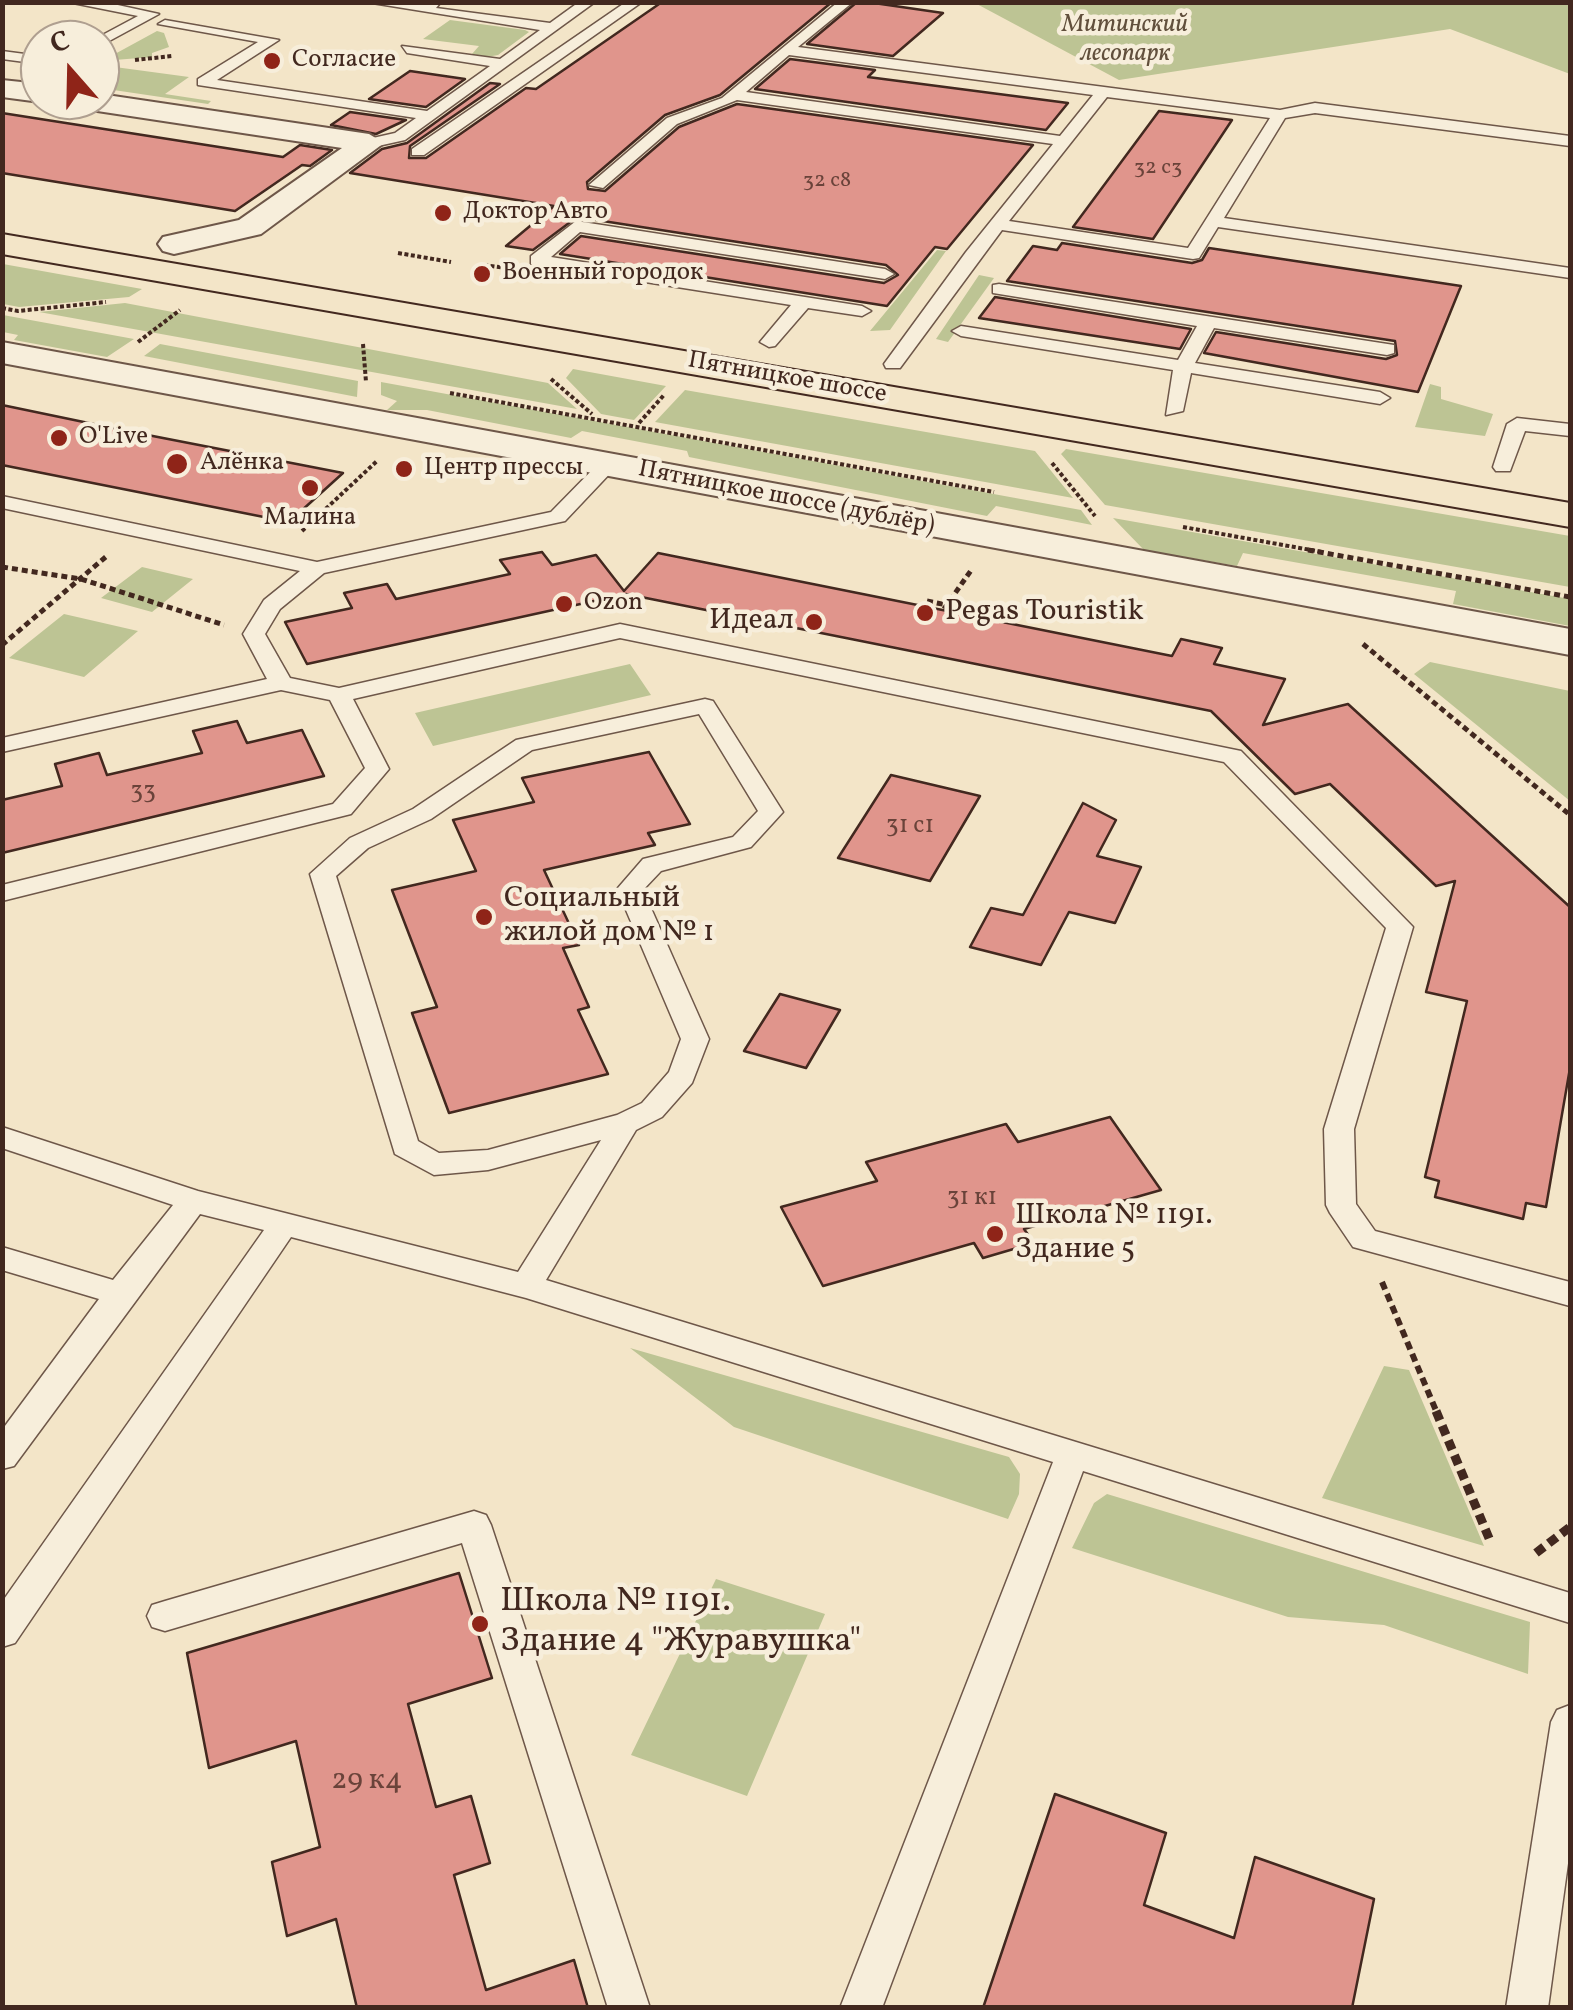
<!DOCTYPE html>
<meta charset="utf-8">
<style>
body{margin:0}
#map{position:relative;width:1573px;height:2010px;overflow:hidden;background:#f3e5c8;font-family:Vollkorn,serif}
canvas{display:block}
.frame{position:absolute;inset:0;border:5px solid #42281f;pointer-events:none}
.north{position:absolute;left:20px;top:20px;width:100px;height:100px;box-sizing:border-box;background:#f7eedb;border:2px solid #af9f90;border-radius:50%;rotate:340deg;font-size:28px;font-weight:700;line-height:40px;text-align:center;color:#42281f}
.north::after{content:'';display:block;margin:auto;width:35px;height:45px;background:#8f2418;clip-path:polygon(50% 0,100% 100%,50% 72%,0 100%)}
</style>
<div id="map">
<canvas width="1573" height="2010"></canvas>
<div class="frame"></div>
<div class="north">С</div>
</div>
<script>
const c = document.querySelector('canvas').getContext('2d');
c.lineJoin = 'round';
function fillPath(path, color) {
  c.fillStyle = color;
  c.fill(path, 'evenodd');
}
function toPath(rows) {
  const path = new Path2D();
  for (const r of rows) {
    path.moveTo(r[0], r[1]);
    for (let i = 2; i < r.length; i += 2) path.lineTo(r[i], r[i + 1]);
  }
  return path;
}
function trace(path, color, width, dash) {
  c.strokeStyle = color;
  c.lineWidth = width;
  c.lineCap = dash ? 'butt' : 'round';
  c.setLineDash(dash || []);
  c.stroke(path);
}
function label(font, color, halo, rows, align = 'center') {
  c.font = font + ' Vollkorn,serif';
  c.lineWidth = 9;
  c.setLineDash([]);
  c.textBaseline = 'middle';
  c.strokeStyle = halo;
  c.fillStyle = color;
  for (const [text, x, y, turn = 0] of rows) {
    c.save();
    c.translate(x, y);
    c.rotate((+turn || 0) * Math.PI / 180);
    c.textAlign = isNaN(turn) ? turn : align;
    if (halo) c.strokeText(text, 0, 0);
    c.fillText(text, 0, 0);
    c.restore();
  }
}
fillPath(toPath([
 [975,3,1570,3,1570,74,1450,29,1119,80],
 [450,20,525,30,529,32,498,55,487,57,472,54,479,46,423,39],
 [157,31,164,33,169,47,152,53,152,57,102,61],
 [100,65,189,77,165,94,211,101,208,104,100,88],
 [937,250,946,251,890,330,870,331],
 [3,264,142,289,129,297,19,307,3,304],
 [979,275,994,278,948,342,936,339],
 [125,303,548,383,577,409,39,312],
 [2,315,3,315,134,339,107,357,14,340,18,335,3,332],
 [160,344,358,381,357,397,144,356],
 [573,369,666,386,634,420,601,414,566,378],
 [381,382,1081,510,1092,525,996,506,987,516,689,457,687,451,582,431,571,438,427,410,387,410,397,401,381,395],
 [1430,384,1441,387,1441,399,1493,414,1485,436,1415,427],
 [685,390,1035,451,1073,498,655,422],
 [1066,449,1570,536,1570,587,1105,505,1061,454],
 [1113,518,1570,599,1570,626,1453,604,1456,591,1243,553,1237,566,1144,550],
 [142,567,193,579,152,612,101,598],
 [64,614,138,631,84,677,9,658],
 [1430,662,1570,691,1570,801,1414,674],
 [630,664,651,695,433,746,415,713],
 [630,1348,1009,1457,1020,1474,1019,1494,1008,1519,734,1427],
 [1384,1366,1409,1370,1484,1546,1322,1498],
 [1107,1494,1530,1622,1528,1674,1384,1625,1288,1617,1072,1548,1094,1503],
 [716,1579,825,1614,747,1796,631,1755]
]), '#bdc494');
const building = toPath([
 [662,2,832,2,720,95,665,115,587,182,588,189,605,191,679,127,737,104,1033,145,947,249,935,247,887,306,560,254,581,236,884,283,898,275,886,265,577,217,533,250,506,246,554,206,350,173,382,149,407,143,490,83,500,84,410,146,409,158,426,158,526,88,536,89,662,2],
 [857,2,867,2,943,13,893,56,807,44,857,2],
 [790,59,875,70,868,77,1068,103,1046,130,755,89,790,59],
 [410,71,465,79,426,107,369,99,410,71],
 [1159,111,1232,120,1153,239,1073,227,1159,111],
 [350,112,406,120,376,134,331,125,350,112],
 [2,113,283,157,300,145,332,150,310,166,302,165,235,211,2,173,2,113],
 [1062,243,1192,263,1202,260,1209,248,1461,286,1418,392,1204,353,1216,332,1386,359,1397,355,1395,341,1007,281,1033,246,1057,250,1062,243],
 [995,297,1191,329,1180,349,979,318,995,297],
 [2,405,127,431,343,473,289,522,2,465,2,405],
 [542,552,552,565,596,555,624,591,658,553,1172,656,1181,639,1222,648,1214,664,1285,679,1263,725,1348,704,1570,907,1570,1068,1546,1207,1526,1203,1523,1219,1435,1197,1439,1181,1425,1177,1467,1001,1426,992,1455,881,1436,886,1330,784,1295,794,1211,711,626,594,307,664,285,622,352,608,344,593,387,584,396,599,510,574,500,560,542,552],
 [237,721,247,743,302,730,324,776,2,853,2,800,62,786,55,764,99,753,107,775,202,753,193,731,237,721],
 [649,752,690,824,648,833,655,845,544,870,579,945,563,948,589,1007,578,1010,608,1074,449,1113,412,1013,437,1007,392,890,476,871,453,820,534,802,522,778,649,752],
 [891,775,980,796,930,881,838,858,891,775],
 [1083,803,1116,820,1097,856,1141,867,1115,923,1069,912,1041,965,970,947,991,908,1023,915,1083,803],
 [780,994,840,1010,806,1068,744,1051,780,994],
 [1110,1117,1161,1190,1024,1229,1034,1243,983,1258,974,1243,823,1286,781,1207,877,1181,866,1162,1006,1124,1018,1142,1110,1117],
 [459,1573,492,1678,408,1704,436,1807,471,1796,490,1863,454,1875,486,1990,574,1960,588,2008,357,2008,336,1919,287,1936,272,1862,320,1847,296,1741,209,1768,187,1653,459,1573],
 [1055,1794,1166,1833,1144,1905,1234,1938,1255,1857,1374,1899,1352,2008,983,2008,1055,1794]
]);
fillPath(building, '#e0958c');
trace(building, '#42281f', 2.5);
const service = toPath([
 [68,2,104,2,159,14,100,46,100,40,95,39,138,16,68,2],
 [366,2,441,2,436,8,550,23,579,2,595,2,405,140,369,148,361,143,364,140,395,133,416,118,198,85,198,79,258,42,158,24,165,20,279,40,217,80,427,111,490,66,407,53,402,46,500,59,540,30,366,2],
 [626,2,642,2,424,155,412,155,412,149,626,2],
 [838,2,853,2,798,47,1280,110,1315,103,1570,136,1570,146,1315,113,1285,118,1224,218,1570,268,1570,278,1218,227,1199,258,1193,259,1002,230,900,368,886,368,884,364,966,252,1053,144,737,100,677,124,603,188,589,185,667,118,722,98,838,2],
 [789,55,1093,95,1060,136,746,92,789,55],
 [1107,97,1270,118,1188,248,1009,221,1107,97],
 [2,51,40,56,40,64,2,59,2,51],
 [576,221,885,269,894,274,885,279,580,232,551,257,862,306,871,311,862,316,808,308,775,346,769,347,760,342,791,305,531,264,531,256,576,221],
 [999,284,1394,345,1394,353,1387,355,1214,328,1195,363,1380,392,1390,398,1380,404,1191,373,1183,411,1166,415,1173,370,961,336,952,331,961,326,1178,360,1197,326,993,293,993,285,999,284],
 [1517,418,1570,424,1570,436,1525,431,1510,471,1496,471,1493,467,1507,424,1517,418],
 [607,460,617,466,565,521,324,573,280,609,265,634,290,678,339,688,620,624,1241,751,1413,927,1354,1129,1356,1204,1375,1231,1570,1282,1570,1306,1353,1247,1330,1213,1326,1205,1324,1129,1386,928,1224,762,620,638,353,699,389,769,351,814,2,901,2,885,333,804,365,768,330,700,281,690,2,752,2,738,267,679,243,634,264,600,300,571,2,508,2,496,317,562,551,512,600,462,607,460],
 [705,699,713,701,783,812,751,847,661,871,643,890,709,1039,692,1083,662,1117,636,1130,546,1280,1570,1593,1570,1623,1083,1471,882,2008,840,2008,1053,1462,526,1298,291,1237,15,1643,2,1647,2,1602,264,1230,200,1214,14,1466,2,1469,2,1430,99,1299,2,1270,2,1247,113,1280,173,1205,2,1148,2,1127,198,1191,518,1272,601,1140,488,1170,434,1175,395,1154,310,874,350,838,413,809,516,740,705,699],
 [699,714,758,811,733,837,643,859,617,889,681,1039,669,1072,642,1103,617,1115,488,1150,439,1153,418,1141,336,876,368,848,431,819,532,750,699,714],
 [474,1511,486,1515,491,1525,650,2008,608,2008,462,1543,165,1631,152,1627,147,1616,152,1605,165,1601,474,1511],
 [1570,1705,1570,1849,1548,2008,1506,2008,1551,1722,1557,1710,1570,1705]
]);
const minor = toPath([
 [2,80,40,84,40,100,46,100,40,102,2,97,2,80],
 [100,94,369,134,384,143,261,234,174,254,163,251,158,244,163,237,239,220,342,148,84,109,70,100,100,100,100,94],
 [2,342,1570,629,1570,655,2,363,2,342]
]);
const primary = toPath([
 [2,234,1570,503,1570,527,2,254,2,234]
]);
trace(service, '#6e5749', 3);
trace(minor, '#6e5749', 4);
trace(primary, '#42281f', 4);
trace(toPath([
 [135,60,172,56],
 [398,253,451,262],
 [484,265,506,268],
 [2,308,18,311,106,302],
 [138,342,180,310],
 [363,344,366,382],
 [551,379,592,414],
 [450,393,994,492],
 [639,423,664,395],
 [1052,463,1095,516],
 [1183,527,1322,552],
 [302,531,377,461]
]), '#42281f', 4, [4, 2.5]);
trace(toPath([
 [1308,550,1570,597],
 [2,567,81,579,224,625],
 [927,601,952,606],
 [944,609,972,569],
 [1363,644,1570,815],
 [2,645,108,555]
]), '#42281f', 5, [6, 4]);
trace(toPath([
 [1382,1282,1437,1413]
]), '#42281f', 6, [8, 5]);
trace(toPath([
 [1436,1411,1491,1543],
 [1536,1553,1570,1527]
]), '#42281f', 9, [10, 6]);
fillPath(service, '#f7eedb');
fillPath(minor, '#f7eedb');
fillPath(primary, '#f3e5c8');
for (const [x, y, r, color] of [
 [272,61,10,"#8f2418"],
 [443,213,10,"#8f2418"],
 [482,274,10,"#8f2418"],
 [59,438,10,"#8f2418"],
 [177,464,12,"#8f2418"],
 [404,469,10,"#8f2418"],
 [310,488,10,"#8f2418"],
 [564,604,10,"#8f2418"],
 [925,613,10,"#8f2418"],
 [814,622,10,"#8f2418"],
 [484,917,10,"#8f2418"],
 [995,1234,10,"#8f2418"],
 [480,1624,10,"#8f2418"]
]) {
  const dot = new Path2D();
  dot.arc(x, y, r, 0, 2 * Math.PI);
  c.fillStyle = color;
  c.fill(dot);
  trace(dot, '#f7eedb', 4);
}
label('22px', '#6a433a', null, [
 ["32 с3",1158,169],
 ["32 с8",827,182]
]);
label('italic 25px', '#614f3c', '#f7eedb', [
 ["Митинский",1125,26],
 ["лесопарк",1125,55]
]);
label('25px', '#42281f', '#f7eedb', [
 ["Согласие",292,61],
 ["Доктор Авто",463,213],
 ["Военный городок",502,274],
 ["O'Live",79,438],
 ["Алёнка",200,464],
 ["Центр прессы",424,469],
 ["Малина",310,519,"center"],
 ["Ozon",584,604]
], 'left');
label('25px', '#42281f', '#f7eedb', [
 ["Пятницкое шоссе",787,379,10],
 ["Пятницкое шоссе (дублёр)",786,499,11]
]);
label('25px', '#6a433a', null, [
 ["33",143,793],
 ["31 с1",910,827],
 ["31 к1",972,1199]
]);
label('30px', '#42281f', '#f7eedb', [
 ["Pegas Touristik",945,613],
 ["Идеал",794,622,"right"],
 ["Социальный",504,900],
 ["жилой дом № 1",504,934],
 ["Школа № 1191.",1015,1217],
 ["Здание 5",1015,1251]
], 'left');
label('30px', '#6a433a', null, [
 ["29 к4",367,1782]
]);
label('35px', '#42281f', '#f7eedb', [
 ["Школа № 1191.",500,1604],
 ["Здание 4 \"Журавушка\"",500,1644]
], 'left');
</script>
